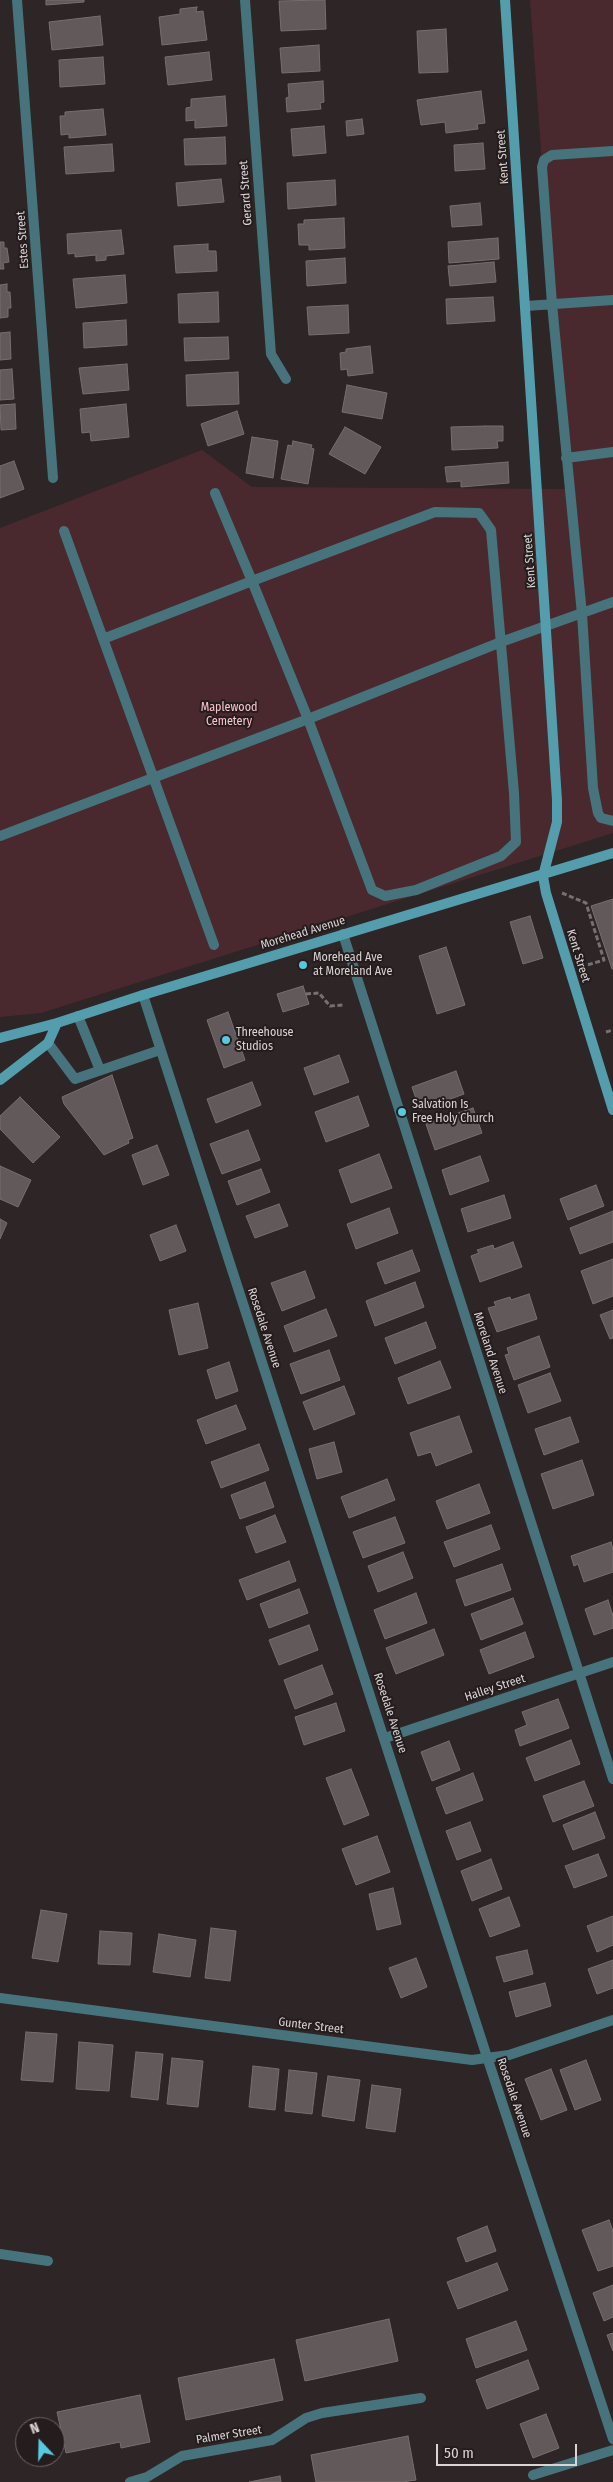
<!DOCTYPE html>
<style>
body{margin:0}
#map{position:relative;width:613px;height:2482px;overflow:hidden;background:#2d2526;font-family:"Fira Sans Condensed",sans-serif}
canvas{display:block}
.north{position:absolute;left:15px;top:2417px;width:50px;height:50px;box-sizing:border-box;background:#241c1d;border:1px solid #6d6666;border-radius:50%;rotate:339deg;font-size:14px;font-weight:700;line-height:20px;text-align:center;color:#dad4d4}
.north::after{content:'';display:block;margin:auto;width:18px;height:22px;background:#56c9e0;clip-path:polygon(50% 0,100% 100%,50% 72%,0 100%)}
.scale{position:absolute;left:436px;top:2444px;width:141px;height:22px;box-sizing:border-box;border:2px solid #dad4d4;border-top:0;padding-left:6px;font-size:15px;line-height:18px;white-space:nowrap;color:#dad4d4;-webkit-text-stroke:4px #241c1d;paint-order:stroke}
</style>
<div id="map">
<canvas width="613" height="2482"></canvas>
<div class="north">N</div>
<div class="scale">50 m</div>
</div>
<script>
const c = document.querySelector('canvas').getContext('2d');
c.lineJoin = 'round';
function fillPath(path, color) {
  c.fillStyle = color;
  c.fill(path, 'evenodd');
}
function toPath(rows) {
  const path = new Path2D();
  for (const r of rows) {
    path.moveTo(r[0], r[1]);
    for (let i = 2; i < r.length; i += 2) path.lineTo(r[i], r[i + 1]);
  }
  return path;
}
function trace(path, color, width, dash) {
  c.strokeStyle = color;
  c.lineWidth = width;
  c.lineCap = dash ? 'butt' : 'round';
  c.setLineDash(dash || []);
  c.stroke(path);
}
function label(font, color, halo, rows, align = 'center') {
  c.font = font + ' "Fira Sans Condensed",sans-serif';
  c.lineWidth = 4;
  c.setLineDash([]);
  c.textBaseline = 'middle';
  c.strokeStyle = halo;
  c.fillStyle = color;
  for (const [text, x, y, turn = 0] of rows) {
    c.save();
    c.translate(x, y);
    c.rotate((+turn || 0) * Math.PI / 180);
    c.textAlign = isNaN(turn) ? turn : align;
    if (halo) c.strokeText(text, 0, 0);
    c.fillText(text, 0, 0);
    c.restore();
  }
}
fillPath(toPath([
 [530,0,613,0,613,833,41,1013,0,1017,0,528,202,450,252,487,566,489]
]), '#4a292e');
const building = toPath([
 [46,0,84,0,84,2,46,5,46,0],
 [325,0,326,29,281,31,279,1,325,0],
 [197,7,196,12,203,11,207,40,162,45,159,17,180,14,180,9,197,7],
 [100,16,103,45,52,50,49,22,100,16],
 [446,29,448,72,419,73,417,31,446,29],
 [319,45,320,71,282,73,280,48,319,45],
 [209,52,212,80,168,85,165,57,209,52],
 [103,57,105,84,60,87,59,60,103,57],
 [323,81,324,102,320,103,321,109,287,112,286,98,289,97,288,84,323,81],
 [481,91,485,123,477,124,478,129,446,133,445,122,421,125,417,100,481,91],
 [225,96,227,126,195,128,195,120,186,121,186,108,191,107,191,99,225,96],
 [103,109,106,135,69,138,69,134,61,135,60,116,65,116,65,112,103,109],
 [362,119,364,134,347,136,346,121,362,119],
 [324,126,326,153,293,156,291,129,324,126],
 [225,137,226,164,185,165,184,139,225,137],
 [483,143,485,169,455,171,454,145,483,143],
 [112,144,114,171,66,174,64,147,112,144],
 [221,179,224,202,178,206,176,183,221,179],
 [335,180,336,205,288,209,287,183,335,180],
 [480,203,482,225,452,227,450,206,480,203],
 [344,218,345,248,309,250,309,245,299,245,298,224,304,224,304,220,344,218],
 [121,230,124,254,106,256,106,260,96,261,96,255,75,257,75,253,68,254,67,234,121,230],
 [498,238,499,259,449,263,448,242,498,238],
 [0,242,4,242,4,248,7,248,9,262,3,263,4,269,0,269,0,242],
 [208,244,208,251,216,251,217,271,176,273,174,246,208,244],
 [345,258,346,283,307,286,306,261,345,258],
 [494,262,496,282,450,286,448,266,494,262],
 [125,275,127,303,76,308,73,279,125,275],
 [7,284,7,292,10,292,11,308,8,308,8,317,0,318,0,285,7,284],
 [218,292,219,322,179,323,178,294,218,292],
 [493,297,495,321,447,324,446,299,493,297],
 [348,305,349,333,309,335,307,307,348,305],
 [126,320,127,345,84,348,83,323,126,320],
 [10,332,11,359,0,360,0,333,10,332],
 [228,337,229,359,185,361,184,338,228,337],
 [370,346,373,373,348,376,347,369,341,370,340,353,346,352,346,349,370,346],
 [127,364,129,390,83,394,79,368,127,364],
 [12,369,14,399,0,400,0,370,12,369],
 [238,372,239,404,187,406,186,375,238,372],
 [347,385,387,393,382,419,342,412,347,385],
 [15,404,16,429,1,430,0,405,15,404],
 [126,404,129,437,91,441,90,432,82,433,80,409,126,404],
 [237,411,244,434,208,446,201,424,237,411],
 [485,426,503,426,503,441,497,441,498,448,452,450,451,427,485,426],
 [345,427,381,447,365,474,329,454,345,427],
 [252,437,278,441,273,478,246,473,252,437],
 [293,441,312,445,311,448,314,449,308,484,281,479,288,445,292,446,293,441],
 [14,461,24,489,0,498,0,466,14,461],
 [508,462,509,483,461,487,461,481,447,482,445,467,508,462],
 [613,899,613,969,612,969,591,906,613,899],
 [530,916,543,958,523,964,510,922,530,916],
 [446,947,465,1005,437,1014,419,956,446,947],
 [303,986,309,1004,283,1012,277,994,303,986],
 [228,1012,245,1060,224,1068,207,1020,228,1012],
 [339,1055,349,1082,314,1095,304,1068,339,1055],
 [456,1071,464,1094,420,1110,412,1087,456,1071],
 [112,1075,133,1138,128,1140,129,1143,104,1155,64,1104,62,1097,112,1075],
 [252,1082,261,1105,216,1123,207,1099,252,1082],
 [358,1096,369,1126,326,1142,315,1112,358,1096],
 [20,1097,60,1137,33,1163,0,1129,0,1116,20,1097],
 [473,1108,482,1133,435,1150,426,1124,473,1108],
 [248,1130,260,1160,222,1174,210,1144,248,1130],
 [157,1145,169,1175,143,1185,132,1155,157,1145],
 [379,1154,392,1188,351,1203,339,1170,379,1154],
 [480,1156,489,1181,450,1195,442,1170,480,1156],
 [0,1166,31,1180,18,1207,0,1199,0,1166],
 [261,1169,270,1192,237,1205,228,1181,261,1169],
 [596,1185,604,1206,568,1220,560,1199,596,1185],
 [504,1195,511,1218,468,1232,461,1209,504,1195],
 [279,1204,288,1226,255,1238,246,1216,279,1204],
 [389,1208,398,1233,356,1249,347,1224,389,1208],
 [613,1211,613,1242,580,1254,570,1228,613,1211],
 [0,1219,7,1223,0,1239,0,1219],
 [176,1225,186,1251,160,1261,150,1235,176,1225],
 [513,1242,522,1267,480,1282,471,1256,479,1253,477,1250,493,1245,494,1249,513,1242],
 [412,1250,420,1271,385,1284,377,1263,412,1250],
 [613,1259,613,1296,593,1304,581,1271,613,1259],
 [305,1271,315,1298,282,1311,271,1283,305,1271],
 [415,1282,424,1307,375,1326,366,1301,415,1282],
 [529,1294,537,1319,497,1332,488,1308,496,1306,494,1302,510,1297,511,1300,529,1294],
 [198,1303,208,1348,179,1355,169,1310,198,1303],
 [326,1309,337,1336,294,1352,284,1326,326,1309],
 [613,1310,613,1338,610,1339,600,1315,613,1310],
 [426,1322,436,1348,395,1364,385,1338,426,1322],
 [539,1336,550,1367,514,1380,505,1355,509,1354,507,1348,539,1336],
 [329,1350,340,1380,301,1394,290,1364,329,1350],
 [440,1361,451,1388,408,1404,398,1378,440,1361],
 [229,1362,238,1391,216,1399,207,1370,229,1362],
 [550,1373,561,1401,528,1413,518,1385,550,1373],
 [344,1386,355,1414,314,1430,303,1402,344,1386],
 [236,1405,246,1429,206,1444,197,1420,236,1405],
 [459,1416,472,1452,436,1466,431,1452,418,1456,410,1433,459,1416],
 [570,1417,579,1442,544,1455,535,1429,570,1417],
 [334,1442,342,1472,317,1479,309,1449,334,1442],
 [259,1444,269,1470,221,1488,211,1462,259,1444],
 [582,1460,594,1495,553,1509,541,1474,582,1460],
 [387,1479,395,1500,349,1518,341,1497,387,1479],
 [265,1482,274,1507,240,1519,231,1495,265,1482],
 [479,1484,490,1513,447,1529,436,1501,479,1484],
 [275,1515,286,1542,256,1553,246,1527,275,1515],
 [395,1517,405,1543,363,1558,353,1532,395,1517],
 [491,1525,500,1549,454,1567,444,1542,491,1525],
 [611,1542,613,1549,613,1572,584,1582,578,1564,574,1566,571,1556,611,1542],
 [403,1552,413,1578,378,1592,368,1566,403,1552],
 [289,1561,296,1581,247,1600,239,1580,289,1561],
 [502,1564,511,1590,465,1606,456,1580,502,1564],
 [299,1589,308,1613,269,1628,260,1604,299,1589],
 [416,1593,427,1623,385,1639,374,1610,416,1593],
 [513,1598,523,1624,481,1640,471,1614,513,1598],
 [608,1600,613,1616,613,1628,594,1635,585,1609,608,1600],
 [309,1625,318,1650,279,1665,269,1640,309,1625],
 [434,1629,444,1655,396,1674,386,1648,434,1629],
 [525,1632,534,1657,489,1674,480,1650,525,1632],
 [322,1665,333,1694,295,1709,284,1680,322,1665],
 [558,1699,569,1728,520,1746,515,1730,527,1725,522,1712,558,1699],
 [336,1703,345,1731,304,1745,295,1717,336,1703],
 [571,1740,580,1764,535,1781,526,1758,571,1740],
 [449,1741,460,1770,432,1781,421,1752,449,1741],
 [351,1769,369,1815,344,1825,326,1778,351,1769],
 [473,1773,483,1800,446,1814,436,1788,473,1773],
 [584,1781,594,1806,553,1822,543,1796,584,1781],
 [595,1812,605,1838,573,1850,563,1825,595,1812],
 [470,1822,481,1851,457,1860,446,1831,470,1822],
 [377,1836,390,1872,356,1885,342,1849,377,1836],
 [598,1854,607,1876,574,1888,565,1866,598,1854],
 [491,1859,502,1889,472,1901,461,1871,491,1859],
 [393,1888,401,1924,377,1930,369,1894,393,1888],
 [509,1897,520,1926,490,1937,479,1909,509,1897],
 [41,1910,67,1914,58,1962,32,1958,41,1910],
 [613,1916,613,1945,597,1952,587,1926,613,1916],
 [211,1928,236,1931,230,1981,205,1978,211,1928],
 [100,1931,132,1933,130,1965,98,1964,100,1931],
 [159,1934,196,1940,190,1977,153,1972,159,1934],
 [527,1950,533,1974,504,1982,496,1957,527,1950],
 [416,1958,427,1987,401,1998,389,1968,416,1958],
 [613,1960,613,1988,597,1994,588,1969,613,1960],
 [545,1983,551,2006,516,2017,509,1992,545,1983],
 [26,2032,57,2034,53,2082,21,2080,26,2032],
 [79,2042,113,2045,109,2091,76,2089,79,2042],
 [136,2052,163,2054,158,2100,131,2097,136,2052],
 [172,2058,203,2061,198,2107,167,2104,172,2058],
 [586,2060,601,2100,575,2110,560,2070,586,2060],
 [253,2066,279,2069,275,2110,249,2107,253,2066],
 [551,2069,567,2110,541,2120,525,2079,551,2069],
 [289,2070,317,2073,312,2114,285,2111,289,2070],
 [328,2076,360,2080,354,2121,322,2116,328,2076],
 [372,2085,401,2089,395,2132,366,2128,372,2085],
 [609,2220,613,2231,613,2266,598,2271,582,2230,609,2220],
 [487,2226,496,2251,466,2262,457,2238,487,2226],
 [497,2263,508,2290,458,2309,447,2282,497,2263],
 [613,2285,613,2317,604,2321,593,2293,613,2285],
 [389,2319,398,2361,305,2381,296,2340,389,2319],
 [516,2321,527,2350,476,2368,466,2339,516,2321],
 [613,2333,613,2351,607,2335,613,2333],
 [274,2359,283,2400,186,2420,178,2378,274,2359],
 [528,2360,539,2389,487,2409,476,2380,528,2360],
 [140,2395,150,2442,121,2448,120,2442,66,2453,57,2412,140,2395],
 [546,2414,559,2448,533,2458,520,2424,546,2414],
 [408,2436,416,2480,403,2482,316,2482,311,2455,408,2436],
 [280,2476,281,2482,249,2482,280,2476]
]);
fillPath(building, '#62595a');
trace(building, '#786e6f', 1);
trace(toPath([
 [562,893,586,903,604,960,584,966],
 [306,994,319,993,330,1006,343,1005],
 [606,1032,613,1030]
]), '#777071', 3, [5, 2.5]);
trace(toPath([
 [613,151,552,155,544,160,542,167,552,304,582,614,593,788,598,813,601,818,613,821],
 [526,306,613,300],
 [566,458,613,452],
 [64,531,214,945],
 [103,639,252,581,435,512,479,513,491,530,514,793,516,842,501,856,416,890,385,896,372,890,308,719,252,581,215,493],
 [0,836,308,719,501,642,613,602],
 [78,1016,100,1070],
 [48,1043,75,1079,160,1050],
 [533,2475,613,2450]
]), '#47737c', 10);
trace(toPath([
 [17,0,53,478],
 [245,0,271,354,286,379],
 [343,934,613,1779],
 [143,995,488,2060,613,2439],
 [385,1738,613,1662],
 [0,1998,472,2060,509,2055,613,2020],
 [0,2254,48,2261],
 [130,2482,147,2477,182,2456,272,2440,306,2418,322,2413,421,2398]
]), '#47737c', 10);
trace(toPath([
 [505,0,557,800,557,822,543,876,546,893,613,1110],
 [0,1038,57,1023,143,995,613,853],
 [0,1080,48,1043,57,1023]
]), '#549dac', 10);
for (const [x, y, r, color] of [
 [303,965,5,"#56c9e0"],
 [226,1040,5,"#56c9e0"],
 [402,1112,5,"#56c9e0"]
]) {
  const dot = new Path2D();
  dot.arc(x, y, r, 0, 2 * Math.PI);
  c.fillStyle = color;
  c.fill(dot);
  trace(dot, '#241c1d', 2);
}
label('12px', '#dad4d4', '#241c1d', [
 ["Kent Street",503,157,-94],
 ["Gerard Street",246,193,-94],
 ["Estes Street",23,240,-94],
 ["Kent Street",530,561,-94],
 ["Morehead Avenue",303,933,-17],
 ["Kent Street",578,956,73],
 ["Rosedale Avenue",264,1328,72],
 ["Moreland Avenue",490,1353,72],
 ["Halley Street",495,1688,-18],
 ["Rosedale Avenue",390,1713,72],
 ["Gunter Street",311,2026,7],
 ["Rosedale Avenue",514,2098,71],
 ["Palmer Street",229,2435,-9]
]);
label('12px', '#fdc4cc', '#241c1d', [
 ["Maplewood",229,708],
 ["Cemetery",229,722]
]);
label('12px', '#dad4d4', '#241c1d', [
 ["Morehead Ave",313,958],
 ["at Moreland Ave",313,972],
 ["Threehouse",236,1033],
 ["Studios",236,1047],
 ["Salvation Is",412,1105],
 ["Free Holy Church",412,1119]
], 'left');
</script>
